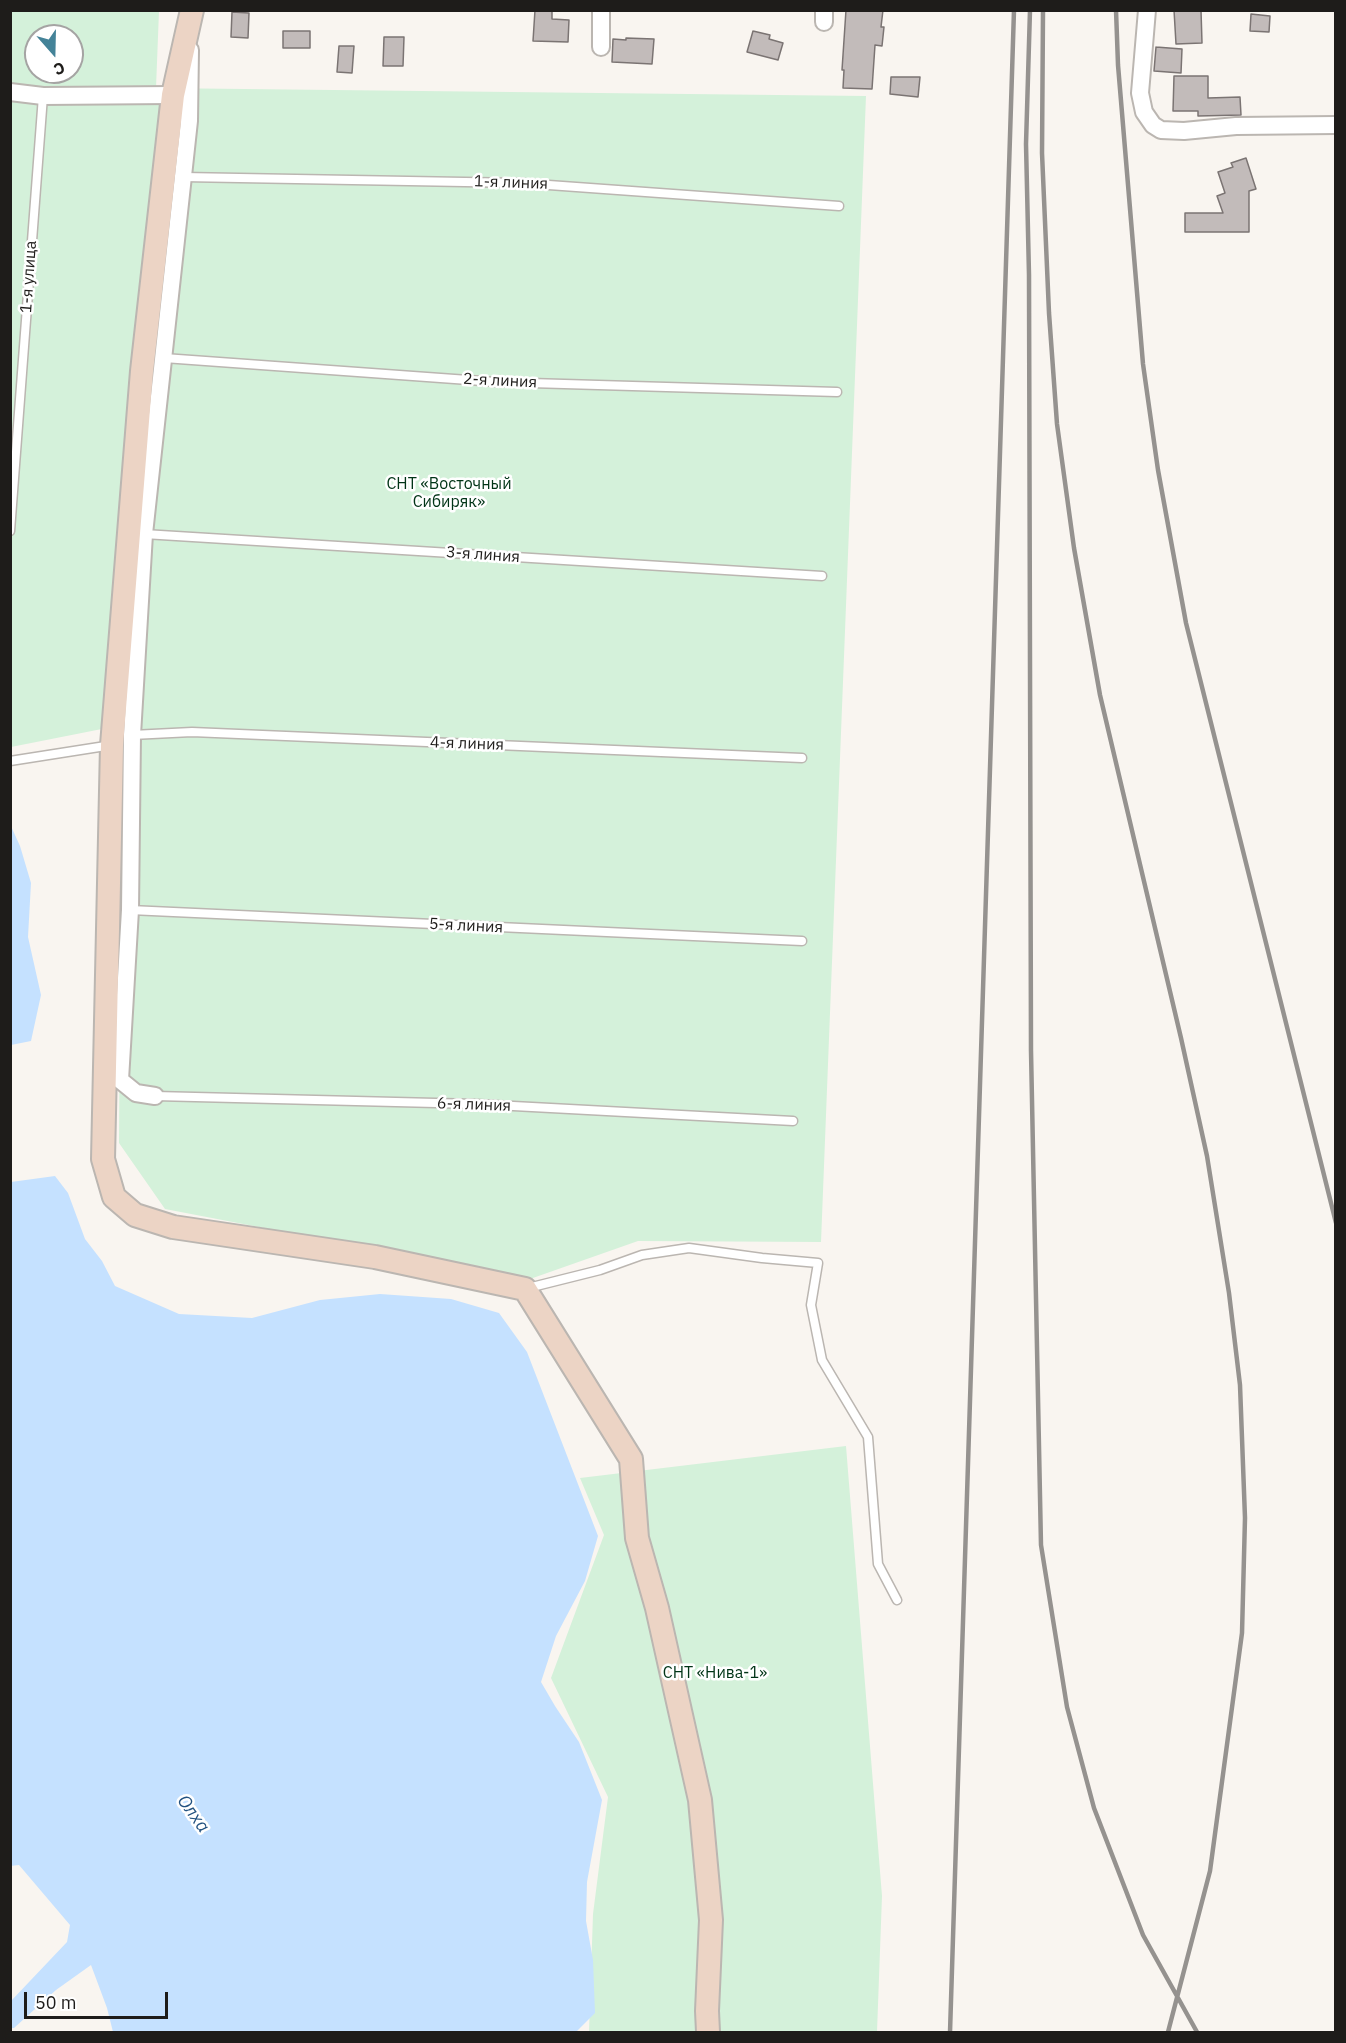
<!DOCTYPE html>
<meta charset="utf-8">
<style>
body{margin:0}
#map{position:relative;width:1346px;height:2043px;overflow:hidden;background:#f9f5f0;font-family:"IBM Plex Sans",sans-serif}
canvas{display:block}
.frame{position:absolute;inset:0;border:12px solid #1e1c1a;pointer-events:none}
.north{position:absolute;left:24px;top:24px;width:60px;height:60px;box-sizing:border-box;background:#fff;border:2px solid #a5a4a3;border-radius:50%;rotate:160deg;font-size:16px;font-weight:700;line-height:24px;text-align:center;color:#1e1c1a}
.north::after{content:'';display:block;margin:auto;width:21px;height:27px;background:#448398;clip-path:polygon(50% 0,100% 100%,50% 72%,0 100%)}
.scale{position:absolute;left:24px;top:1992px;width:144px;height:27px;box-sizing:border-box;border:3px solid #1e1c1a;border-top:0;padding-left:8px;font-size:18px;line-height:21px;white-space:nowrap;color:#1e1c1a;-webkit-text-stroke:4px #fff;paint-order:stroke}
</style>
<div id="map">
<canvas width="1346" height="2043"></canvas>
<div class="frame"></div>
<div class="north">С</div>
<div class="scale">50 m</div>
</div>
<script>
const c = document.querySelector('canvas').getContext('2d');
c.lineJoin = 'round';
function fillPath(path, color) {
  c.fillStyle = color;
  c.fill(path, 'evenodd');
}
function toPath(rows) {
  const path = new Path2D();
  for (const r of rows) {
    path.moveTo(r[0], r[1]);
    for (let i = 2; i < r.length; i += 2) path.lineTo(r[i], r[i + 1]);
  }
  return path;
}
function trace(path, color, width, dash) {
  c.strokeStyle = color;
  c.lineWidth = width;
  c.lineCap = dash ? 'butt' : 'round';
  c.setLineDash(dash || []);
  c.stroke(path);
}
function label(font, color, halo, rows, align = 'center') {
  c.font = font + ' "IBM Plex Sans",sans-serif';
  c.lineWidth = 5;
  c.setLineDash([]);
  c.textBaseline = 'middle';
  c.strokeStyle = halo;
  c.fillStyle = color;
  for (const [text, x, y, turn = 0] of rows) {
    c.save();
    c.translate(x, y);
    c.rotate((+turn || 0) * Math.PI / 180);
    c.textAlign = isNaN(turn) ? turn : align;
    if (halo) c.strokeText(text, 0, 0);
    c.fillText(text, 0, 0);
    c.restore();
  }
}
fillPath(toPath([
 [11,11,159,11,156,88,866,96,821,1242,638,1241,530,1279,165,1209,119,1143,122,725,11,747],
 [36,36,72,36,72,72,36,72],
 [846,1446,882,1896,877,2032,589,2032,593,1914,608,1797,551,1678,604,1535,580,1478]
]), '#d4f1da');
fillPath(toPath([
 [10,824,20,846,31,883,28,937,41,995,31,1041,11,1045],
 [55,1176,68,1193,85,1239,102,1261,115,1286,179,1314,252,1318,320,1300,380,1294,451,1299,499,1313,527,1352,598,1536,585,1581,556,1636,541,1682,555,1706,579,1742,602,1800,587,1882,586,1921,593,1960,595,2013,576,2032,113,2032,107,2008,91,1965,56,1990,14,2028,11,2028,11,2001,67,1942,70,1925,19,1865,10,1866,11,1182]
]), '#c5e1ff');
const building = toPath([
 [535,10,552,10,552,19,569,20,568,42,533,41,535,10],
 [846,10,883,10,881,27,884,27,882,46,875,45,872,89,843,88,844,70,842,70,846,10],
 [1174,10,1201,10,1202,43,1176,44,1174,10],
 [232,12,249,13,248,38,231,37,232,12],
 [1251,14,1270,16,1269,32,1250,31,1251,14],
 [283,31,310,31,310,48,283,48,283,31],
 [753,31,770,35,769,39,783,43,778,60,747,52,753,31],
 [384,37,404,37,403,66,383,66,384,37],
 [626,38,654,39,652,64,612,62,613,39,626,40,626,38],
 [339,46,354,46,352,73,337,72,339,46],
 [1156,47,1182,49,1181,73,1154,71,1156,47],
 [1174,76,1208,76,1208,98,1240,97,1241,115,1198,116,1198,111,1173,111,1174,76],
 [891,77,920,77,918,97,890,94,891,77],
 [1246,158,1256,189,1249,191,1249,232,1185,232,1185,213,1223,213,1217,196,1225,193,1218,172,1233,167,1231,163,1246,158]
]);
fillPath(building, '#c2bbba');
trace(building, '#7b7473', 1.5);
const lane = toPath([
 [183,177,521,183,839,206],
 [164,358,496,382,837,392],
 [10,531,43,96],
 [144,534,822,576],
 [132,735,192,732,802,758],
 [10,761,112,745],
 [130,910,802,941],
 [155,1096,476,1104,793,1121],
 [528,1288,600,1270,642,1255,689,1248,762,1258,818,1263,811,1305,822,1360,868,1437,878,1564,897,1600]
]);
const street = toPath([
 [1147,10,1140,93,1144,112,1153,125,1161,130,1184,131,1236,126,1336,125],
 [824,22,824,10],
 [601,47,601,10],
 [10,92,43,96,173,95],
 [155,1096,136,1093,120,1080,130,910,132,735,144,534,189,121,190,50]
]);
const secondary = toPath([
 [192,10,173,95,142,371,112,745,103,1159,114,1197,135,1215,173,1227,375,1257,525,1289,631,1459,637,1538,657,1608,700,1800,711,1920,707,2011,708,2032]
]);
trace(lane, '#bbb6b1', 11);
trace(street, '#bbb6b1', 20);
trace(secondary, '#bbb6b1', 26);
trace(lane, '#fff', 8);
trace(street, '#fff', 16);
trace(secondary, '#ecd4c5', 22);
trace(toPath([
 [1030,10,1026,144,1029,275,1031,1051,1041,1545,1067,1707,1094,1808,1143,1935,1197,2032],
 [1043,10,1042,153,1049,313,1057,424,1074,548,1100,695,1181,1038,1207,1156,1229,1293,1240,1385,1245,1518,1242,1633,1210,1871,1168,2032],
 [1116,10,1118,65,1143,364,1158,470,1186,623,1336,1223],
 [950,2032,1014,10]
]), '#95928f', 4.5);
label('16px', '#1e1c1a', '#fff', [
 ["1-я линия",511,183,2],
 ["1-я улица",29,277,-86],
 ["2-я линия",500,381,3],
 ["3-я линия",483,555,4],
 ["4-я линия",467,744,2],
 ["5-я линия",466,926,3],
 ["6-я линия",474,1105,2]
]);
label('16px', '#003416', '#fff', [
 ["СНТ «Восточный",449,484],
 ["Сибиряк»",449,502],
 ["СНТ «Нива-1»",715,1673]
]);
label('italic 18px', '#225281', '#fff', [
 ["Олха",193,1814,54]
]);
</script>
